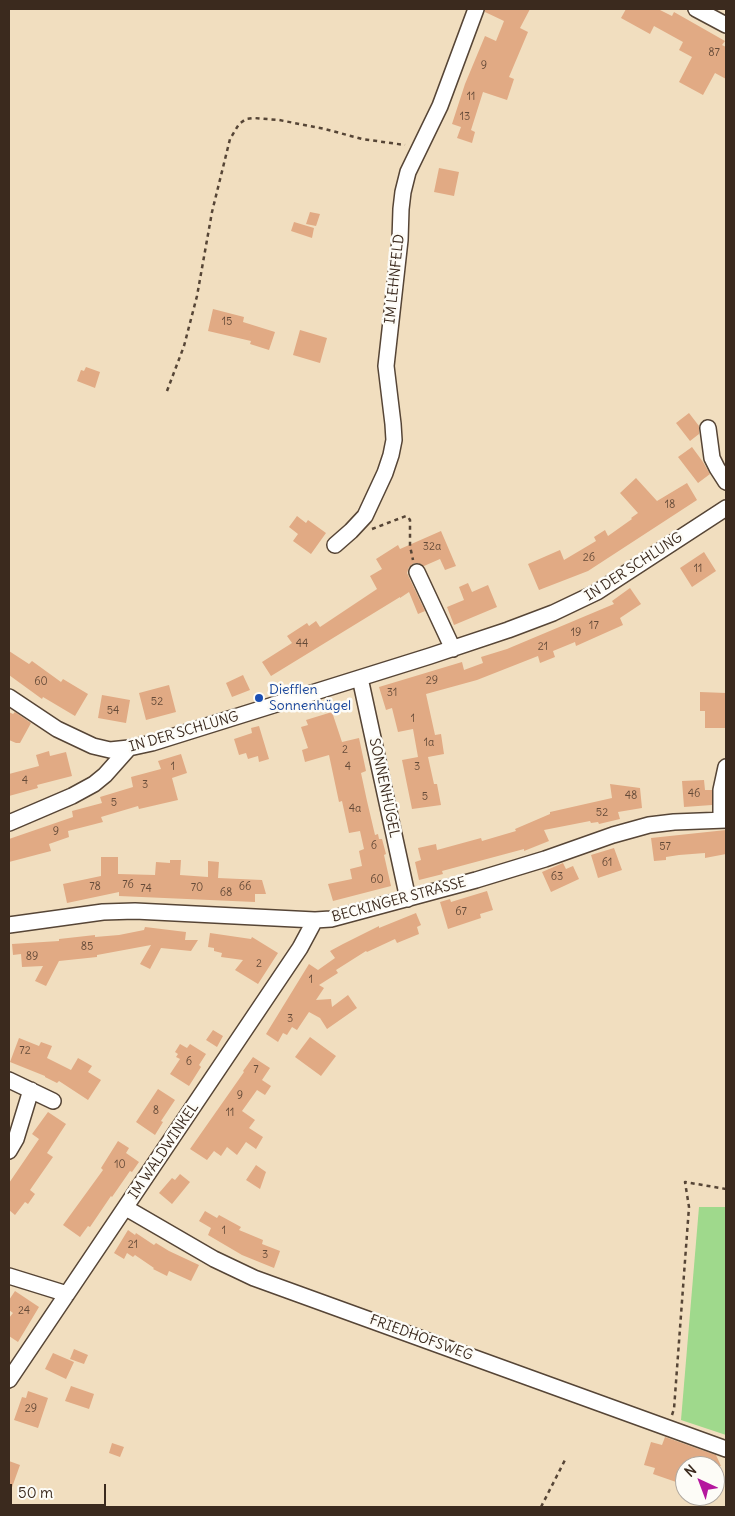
<!DOCTYPE html>
<meta charset="utf-8">
<style>
body{margin:0}
#map{position:relative;width:735px;height:1516px;overflow:hidden;background:#f1debf;font-family:Delius,sans-serif}
canvas{display:block}
.frame{position:absolute;inset:0;border:10px solid #3b2a1e;pointer-events:none}
.north{position:absolute;left:675px;top:1456px;width:50px;height:50px;box-sizing:border-box;background:#fdfcf7;border:1px solid #afa8a0;border-radius:50%;rotate:317deg;font-size:14px;font-weight:700;line-height:20px;text-align:center;color:#3b2a1e}
.north::after{content:'';display:block;margin:auto;width:18px;height:22px;background:#b5179e;clip-path:polygon(50% 0,100% 100%,50% 72%,0 100%)}
.scale{position:absolute;left:10px;top:1484px;width:96px;height:22px;box-sizing:border-box;border:2px solid #3b2a1e;border-top:0;padding-left:6px;font-size:15px;line-height:18px;white-space:nowrap;color:#3b2a1e;-webkit-text-stroke:4px #fdfcf7;paint-order:stroke}
</style>
<div id="map">
<canvas width="735" height="1516"></canvas>
<div class="frame"></div>
<div class="north">N</div>
<div class="scale">50 m</div>
</div>
<script>
const c = document.querySelector('canvas').getContext('2d');
c.lineJoin = 'round';
function fillPath(path, color) {
  c.fillStyle = color;
  c.fill(path, 'evenodd');
}
function toPath(rows) {
  const path = new Path2D();
  for (const r of rows) {
    path.moveTo(r[0], r[1]);
    for (let i = 2; i < r.length; i += 2) path.lineTo(r[i], r[i + 1]);
  }
  return path;
}
function trace(path, color, width, dash) {
  c.strokeStyle = color;
  c.lineWidth = width;
  c.lineCap = dash ? 'butt' : 'round';
  c.setLineDash(dash || []);
  c.stroke(path);
}
function label(font, color, halo, rows, align = 'center') {
  c.font = font + ' Delius,sans-serif';
  c.lineWidth = 5;
  c.setLineDash([]);
  c.textBaseline = 'middle';
  c.strokeStyle = halo;
  c.fillStyle = color;
  for (const [text, x, y, turn = 0] of rows) {
    c.save();
    c.translate(x, y);
    c.rotate((+turn || 0) * Math.PI / 180);
    c.textAlign = isNaN(turn) ? turn : align;
    if (halo) c.strokeText(text, 0, 0);
    c.fillText(text, 0, 0);
    c.restore();
  }
}
fillPath(toPath([
 [699,1207,726,1207,726,1435,681,1420]
]), '#9fd98c');
fillPath(toPath([
 [485,9,530,9,520,28,528,32,509,77,514,79,507,100,483,92,471,130,475,132,472,143,457,138,461,127,452,124,465,84,485,36,496,41,504,21,485,12],
 [626,9,658,9,672,16,674,12,725,41,722,45,726,47,726,79,715,73,703,95,679,82,692,57,679,50,683,42,654,26,650,34,621,18],
 [439,168,459,172,454,196,434,192],
 [310,212,320,214,316,226,306,224],
 [294,222,314,228,312,238,291,231],
 [213,309,244,317,243,322,275,332,269,350,250,344,251,341,208,331],
 [300,330,327,338,320,363,293,355],
 [86,367,100,372,95,388,77,381,81,370,84,371],
 [689,413,699,426,699,434,690,441,676,423],
 [692,447,703,462,710,474,698,483,678,457],
 [636,478,657,501,687,483,697,500,588,571,539,590,528,564,560,550,564,560,596,541,594,537,605,530,608,536,632,519,631,518,638,513,620,493],
 [297,516,306,523,308,520,326,533,311,554,293,541,298,534,289,527],
 [441,531,456,566,445,570,440,559,424,566,418,563,414,563,409,567,407,573,425,611,418,614,409,592,400,598,400,597,271,676,262,662,292,643,287,636,307,623,309,626,316,621,320,627,377,589,370,576,382,569,376,559,398,545,400,549],
 [704,552,716,571,692,587,680,568],
 [468,583,472,592,488,585,497,607,454,625,447,607,464,600,459,587],
 [630,588,641,604,620,618,623,625,576,646,575,642,553,651,555,657,540,663,538,656,477,680,426,694,435,735,441,734,444,754,428,757,434,784,437,784,441,805,412,809,402,760,418,757,413,729,398,732,392,708,386,710,379,687,462,662,464,670,483,663,481,657,507,649,614,604,612,601],
 [9,651,29,664,32,661,61,682,63,679,88,694,75,716,43,697,42,699,9,675],
 [243,675,250,690,232,697,226,683],
 [169,685,176,712,146,720,139,693],
 [700,692,726,693,726,728,705,728,705,711,700,711],
 [102,695,130,700,126,723,98,718],
 [9,712,13,714,15,712,31,723,20,743,16,743,9,740],
 [332,712,342,742,359,738,366,771,361,773,367,801,375,835,378,834,379,839,382,839,386,854,384,855,391,886,333,901,328,884,352,879,350,869,362,866,359,851,364,849,360,831,349,833,342,801,339,802,329,755,305,762,302,750,308,748,301,727,308,725,306,720],
 [259,726,269,759,259,762,258,756,248,759,246,753,239,755,234,739,252,733,251,728],
 [49,751,50,756,66,752,72,776,37,785,38,788,9,796,9,774,39,766,36,755],
 [181,754,187,773,172,778,178,800,139,809,138,806,101,817,103,822,68,831,69,837,49,844,51,851,9,862,9,839,73,817,72,811,102,803,100,797,133,787,131,777,161,769,158,761],
 [704,780,705,790,712,790,712,805,684,807,682,781],
 [610,784,640,788,642,808,618,812,620,819,599,824,598,822,591,823,590,821,544,830,549,841,524,851,524,849,442,871,443,874,419,880,415,862,421,860,418,848,436,844,437,850,481,838,482,841,516,831,515,829,550,814,550,812,612,798],
 [726,830,726,854,705,858,705,853,679,855,666,857,666,860,654,861,651,838],
 [614,848,622,870,598,878,591,855],
 [101,857,118,857,118,874,155,875,156,862,170,863,170,860,181,860,180,875,208,877,208,861,219,862,218,878,262,880,266,894,255,894,255,902,119,896,119,892,67,903,63,884,101,876],
 [563,863,566,869,573,866,579,879,551,892,542,872],
 [487,891,493,910,480,914,481,918,448,929,440,902,450,899,451,902],
 [416,913,421,925,417,927,419,934,397,943,395,939,367,952,366,951,336,970,338,973,319,985,324,988,316,1000,331,999,332,1007,348,995,357,1008,327,1029,320,1018,309,1012,297,1030,292,1027,287,1035,283,1033,278,1042,266,1034,309,964,318,970,335,958,330,951,343,944,379,926,379,928],
 [145,927,186,932,185,940,198,940,191,951,161,948,150,969,140,964,151,945,97,955,97,957,59,961,46,986,35,981,43,966,22,967,21,954,13,955,12,944,59,941,59,939,95,935,95,937,119,935,144,930],
 [210,933,251,939,252,937,278,953,258,984,235,970,243,960,221,957,222,953,214,951,214,948,208,947],
 [213,1030,223,1036,217,1047,206,1040],
 [310,1037,336,1056,321,1076,295,1057],
 [19,1038,39,1046,41,1042,52,1046,47,1058,71,1070,78,1058,92,1066,88,1072,101,1080,88,1100,59,1081,57,1083,45,1077,45,1076,10,1062],
 [180,1044,187,1048,190,1044,206,1054,199,1065,201,1067,189,1086,170,1074,180,1059,176,1057,178,1054,175,1052],
 [253,1057,270,1068,262,1080,271,1086,265,1095,257,1090,242,1111,255,1120,249,1128,263,1137,256,1149,246,1142,237,1155,227,1147,221,1156,214,1151,207,1160,190,1149,244,1072,243,1071],
 [158,1089,175,1100,161,1121,163,1122,155,1135,136,1122],
 [48,1112,66,1124,47,1153,53,1157,30,1190,35,1194,28,1204,25,1202,15,1215,9,1210,9,1183,39,1139,32,1134],
 [118,1141,129,1148,126,1153,139,1162,132,1172,130,1171,112,1197,111,1196,90,1227,88,1226,80,1237,63,1225,103,1170,101,1168],
 [256,1165,266,1172,260,1189,246,1180],
 [180,1174,190,1182,172,1204,159,1193,172,1178,175,1180],
 [205,1211,217,1218,219,1215,241,1227,239,1230,263,1240,262,1244,280,1251,274,1268,242,1255,208,1235,211,1228,199,1221],
 [128,1230,135,1235,136,1233,154,1245,156,1243,169,1251,199,1265,191,1281,169,1271,167,1276,153,1269,154,1268,135,1255,133,1257,127,1253,124,1259,114,1253],
 [15,1291,39,1307,18,1342,9,1336,9,1318,13,1313,9,1310,9,1300],
 [74,1349,88,1355,84,1364,70,1359],
 [53,1353,74,1362,66,1379,45,1369],
 [71,1386,94,1394,89,1409,65,1401],
 [28,1391,48,1398,38,1428,14,1420,22,1397,26,1398],
 [665,1437,716,1455,721,1466,684,1466,679,1483,653,1474,655,1468,644,1465,651,1442,662,1445],
 [112,1443,124,1447,120,1457,109,1453],
 [9,1461,20,1465,10,1493,9,1493]
]), '#e1aa84');
const minor = toPath([
 [696,9,726,25],
 [708,428,712,458,717,468,726,482],
 [335,545,351,531,365,516,385,473,391,455,394,440,393,424,386,366,400,240,401,209,403,192,408,172,440,106,476,9],
 [417,572,453,649],
 [360,678,408,899],
 [9,697,57,729,93,746,110,750,129,748,152,743,430,656,508,630,553,613,597,592,726,508],
 [721,819,721,790,726,767],
 [9,823,72,796,94,784,105,775,129,748],
 [9,925,103,912,135,911,315,920,331,919,476,880,545,859,613,835,649,825,674,822,726,820],
 [9,1080,53,1101],
 [9,1151,16,1139,31,1090],
 [126,1208,214,1259,254,1278,726,1449],
 [9,1276,67,1294],
 [9,1380,300,948,315,920]
]);
trace(minor, '#564536', 18);
trace(toPath([
 [167,391,184,346,197,296,212,212,230,139,239,124,246,119,254,118,279,120,325,129,362,139,405,145],
 [372,529,406,516,408,517,410,520,410,546,413,560],
 [672,1415,674,1409,689,1207,685,1182,726,1189],
 [541,1507,565,1460]
]), '#564536', 2.5, [4, 4]);
trace(minor, '#fff', 15);
for (const [x, y, r, color] of [
 [259,698,5,"#1a4fb4"]
]) {
  const dot = new Path2D();
  dot.arc(x, y, r, 0, 2 * Math.PI);
  c.fillStyle = color;
  c.fill(dot);
  trace(dot, '#fdfcf7', 2);
}
label('11px', '#644a38', null, [
 ["87",714,53],
 ["9",484,66],
 ["11",471,97],
 ["13",465,117],
 ["15",227,322],
 ["18",670,505],
 ["32a",432,547],
 ["26",589,558],
 ["11",698,569],
 ["17",594,626],
 ["19",576,633],
 ["44",302,644],
 ["21",543,647],
 ["29",432,681],
 ["60",41,682],
 ["31",392,693],
 ["52",157,702],
 ["54",113,711],
 ["1",413,719],
 ["1a",429,743],
 ["2",345,750],
 ["1",173,767],
 ["4",348,767],
 ["3",417,767],
 ["4",25,781],
 ["3",145,785],
 ["46",694,794],
 ["48",631,796],
 ["5",425,797],
 ["5",114,803],
 ["4a",355,809],
 ["52",602,813],
 ["9",56,832],
 ["6",374,846],
 ["57",665,847],
 ["61",607,863],
 ["63",557,877],
 ["60",377,880],
 ["76",128,885],
 ["78",95,887],
 ["66",245,887],
 ["70",197,888],
 ["74",146,889],
 ["68",226,893],
 ["67",461,912],
 ["85",87,947],
 ["89",32,957],
 ["2",259,964],
 ["1",311,980],
 ["3",290,1019],
 ["72",25,1051],
 ["6",189,1062],
 ["7",256,1070],
 ["9",240,1096],
 ["8",156,1111],
 ["11",230,1113],
 ["10",120,1165],
 ["1",224,1231],
 ["21",133,1245],
 ["3",265,1255],
 ["24",24,1311],
 ["29",31,1409]
]);
label('14px', '#3b2a1e', '#fdfcf7', [
 ["IM LEHNFELD",395,279,-84],
 ["IN DER SCHLUNG",634,567,-33],
 ["IN DER SCHLUNG",184,732,-16],
 ["SONNENHÜGEL",384,788,78],
 ["BECKINGER STRASSE",399,900,-15],
 ["IM WALDWINKEL",164,1151,-56],
 ["FRIEDHOFSWEG",421,1338,20]
]);
label('14px', '#164399', '#fdfcf7', [
 ["Diefflen",269,690],
 ["Sonnenhügel",269,706]
], 'left');
</script>
